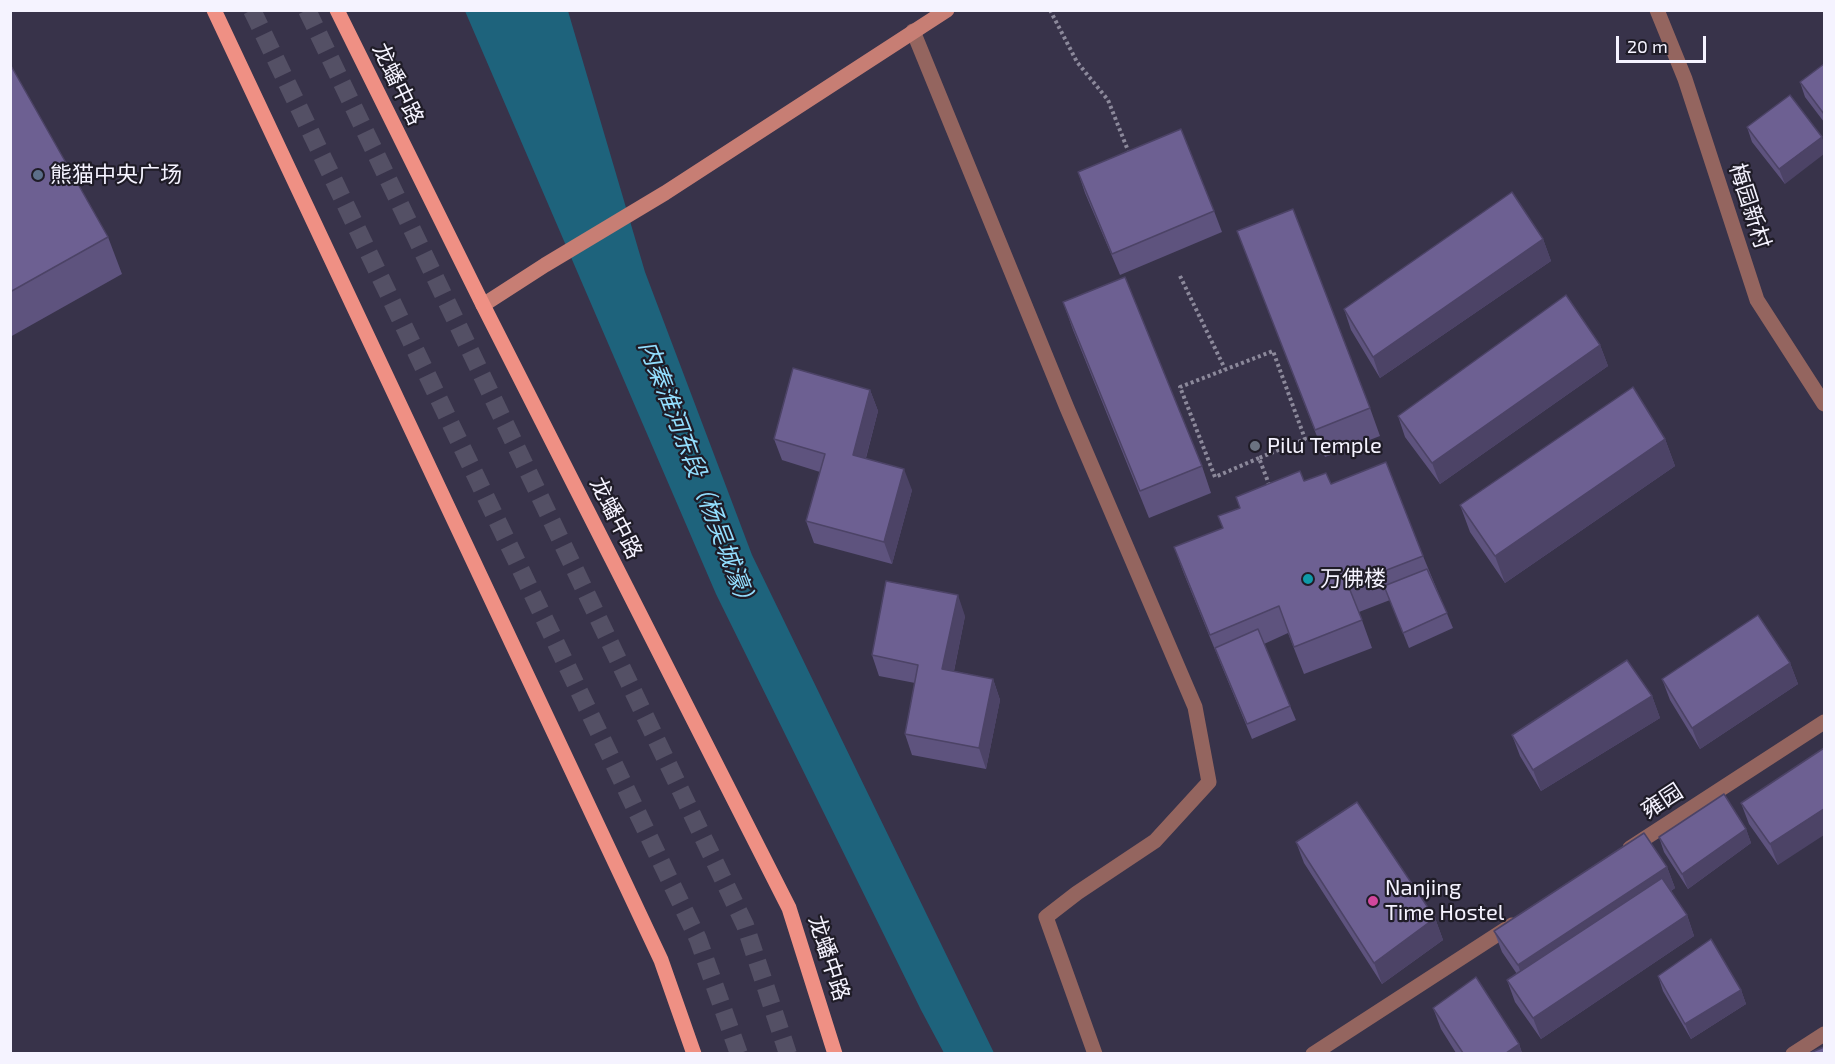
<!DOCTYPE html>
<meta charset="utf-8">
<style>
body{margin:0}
#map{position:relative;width:1835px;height:1064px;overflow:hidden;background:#38334a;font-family:"Exo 2",sans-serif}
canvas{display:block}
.frame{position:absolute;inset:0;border:12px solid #f5f3ff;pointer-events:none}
.scale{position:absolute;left:1616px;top:36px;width:90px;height:27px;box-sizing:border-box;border:3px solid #f5f3ff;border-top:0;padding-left:8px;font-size:18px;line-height:21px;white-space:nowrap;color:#f5f3ff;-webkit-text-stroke:4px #1f1c27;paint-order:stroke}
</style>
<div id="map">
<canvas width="1835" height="1064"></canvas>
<div class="frame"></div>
<div class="scale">20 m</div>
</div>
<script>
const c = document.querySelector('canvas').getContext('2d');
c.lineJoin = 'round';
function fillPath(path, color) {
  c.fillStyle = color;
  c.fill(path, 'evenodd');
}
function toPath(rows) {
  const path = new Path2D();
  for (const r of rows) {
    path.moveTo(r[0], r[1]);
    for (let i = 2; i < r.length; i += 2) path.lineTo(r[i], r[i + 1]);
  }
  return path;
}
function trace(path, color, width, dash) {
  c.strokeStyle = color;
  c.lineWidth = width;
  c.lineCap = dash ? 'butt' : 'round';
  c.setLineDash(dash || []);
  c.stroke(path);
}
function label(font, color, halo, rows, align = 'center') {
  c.font = font + ' "Exo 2","Noto Sans SC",sans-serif';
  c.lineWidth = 4.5;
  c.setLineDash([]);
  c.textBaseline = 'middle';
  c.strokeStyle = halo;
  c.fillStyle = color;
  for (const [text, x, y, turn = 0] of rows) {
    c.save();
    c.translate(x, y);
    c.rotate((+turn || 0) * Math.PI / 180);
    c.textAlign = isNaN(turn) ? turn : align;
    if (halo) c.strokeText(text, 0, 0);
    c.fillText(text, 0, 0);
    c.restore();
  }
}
fillPath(toPath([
 [465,11,568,11,645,272,752,555,994,1053,944,1053,921,1010,716,594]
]), '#1e637c');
trace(toPath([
 [252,10,698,939,739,1054],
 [307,10,745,925,788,1054]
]), '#545065', 18, [18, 9]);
trace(toPath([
 [1050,10,1077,62,1108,100,1129,153],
 [1180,276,1225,369],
 [1259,458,1215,477,1180,387,1273,351,1305,439,1259,458,1270,487]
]), '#8c899b', 4, [3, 3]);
trace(toPath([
 [1657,10,1685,79,1757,300,1824,404],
 [913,31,1067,408,1195,707,1209,782,1155,841,1077,893,1046,917,1095,1054],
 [1630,848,1824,722],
 [1313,1054,1512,925],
 [1793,1054,1824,1034]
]), '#94655f', 15);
trace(toPath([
 [483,305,545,265,665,193,947,10]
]), '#c77e74', 15);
trace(toPath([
 [214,10,661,960,694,1054],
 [337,10,483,305,789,908,835,1054]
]), '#ef9084', 15);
fillPath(toPath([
 [10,64,108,237,122,274,10,337],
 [1824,64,1824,122,1805,97,1800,82],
 [1790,95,1785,184,1752,142,1747,127],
 [1078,172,1214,211,1222,232,1120,275,1085,193],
 [1237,231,1370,408,1380,436,1325,457],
 [1543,239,1551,261,1380,378,1351,330,1344,309],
 [1063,302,1202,466,1211,493,1149,518,1073,330],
 [1600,345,1608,366,1440,484,1405,437,1398,416],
 [870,390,878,411,866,458,912,490,892,564,814,543,806,521,820,472,782,460,774,439],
 [1665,439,1675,466,1505,583,1470,532,1460,505],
 [1304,481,1331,484,1423,556,1453,628,1409,648,1390,600,1359,612,1372,648,1304,674,1288,633,1264,644,1296,720,1252,739,1220,662,1184,574,1174,547,1223,528],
 [965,616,954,671,993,679,1000,700,986,769,912,755,905,734,915,683,879,676,872,655],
 [1790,663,1798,684,1700,749,1670,700,1662,679],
 [1652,696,1660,718,1541,791,1520,756,1512,735],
 [1824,748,1778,865,1749,824,1741,803],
 [1746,829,1751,843,1688,889,1664,852,1659,837],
 [1296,842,1435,918,1443,940,1382,984,1304,863],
 [1667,867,1675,888,1671,891,1687,915,1694,936,1541,1039,1515,1002,1507,980,1517,974,1502,952,1494,931],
 [1658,976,1741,990,1746,1004,1691,1039,1663,991],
 [1433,1008,1519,1044,1522,1053,1456,1053,1441,1029]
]), '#5e537e');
fillPath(toPath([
 [1822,137,1824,143,1824,154,1785,184,1779,169],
 [1543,239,1551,261,1380,378,1373,357],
 [1600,345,1608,366,1440,484,1432,463],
 [870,390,878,411,861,476,853,455],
 [1665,439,1675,466,1505,583,1495,556],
 [904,469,912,490,892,564,884,542],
 [958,595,965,616,950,690,942,669],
 [1790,663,1798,684,1700,749,1692,728],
 [993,679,1000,700,986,769,979,748],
 [1652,696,1660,718,1541,791,1533,770],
 [1824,809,1824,835,1778,865,1770,844],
 [1746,829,1751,843,1688,889,1682,874],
 [1667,867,1675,888,1526,987,1518,965],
 [1687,915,1694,936,1541,1039,1533,1018],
 [1435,918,1443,940,1382,984,1374,963],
 [1741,990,1746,1004,1691,1039,1685,1024],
 [1519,1044,1522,1053,1506,1053]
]), '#4c4366');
const building = toPath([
 [10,64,108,237,10,292,10,64],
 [1824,64,1824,114,1800,82,1824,64],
 [1790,95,1822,137,1779,169,1747,127,1790,95],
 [1181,129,1214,211,1112,254,1078,172,1181,129],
 [1512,192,1543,239,1373,357,1344,309,1512,192],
 [1293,209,1370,408,1315,430,1237,231,1293,209],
 [1125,277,1202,466,1140,491,1063,302,1125,277],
 [1566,295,1600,345,1432,463,1398,416,1566,295],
 [793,368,870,390,853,455,904,469,884,542,806,521,825,454,774,439,793,368],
 [1633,387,1665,439,1495,556,1460,505,1633,387],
 [1386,462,1423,556,1348,585,1362,620,1294,647,1279,606,1210,635,1174,547,1223,528,1218,516,1240,508,1236,497,1300,471,1304,481,1326,473,1331,484,1386,462],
 [1427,569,1447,613,1403,633,1384,586,1427,569],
 [886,581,958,595,942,669,993,679,979,748,905,734,918,665,872,655,886,581],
 [1758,615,1790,663,1692,728,1662,679,1758,615],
 [1258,629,1290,706,1247,724,1215,648,1258,629],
 [1627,660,1652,696,1533,770,1512,735,1627,660],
 [1824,748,1824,809,1770,844,1741,803,1824,748],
 [1724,794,1746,829,1682,874,1659,837,1724,794],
 [1357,802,1435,918,1374,963,1296,842,1357,802],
 [1644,833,1667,867,1518,965,1494,931,1644,833],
 [1662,878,1687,915,1533,1018,1507,980,1662,878],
 [1711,939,1741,990,1685,1024,1658,976,1711,939],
 [1476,977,1519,1044,1506,1053,1463,1053,1433,1008,1476,977],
 [1824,1047,1824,1053,1810,1053,1824,1047]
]);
fillPath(building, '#6d6092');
trace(building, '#4c4366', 1.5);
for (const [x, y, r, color] of [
 [38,175,6,"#5c6f8a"],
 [1255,446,6,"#6b7280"],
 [1308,579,6,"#0f9aa8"],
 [1373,901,6,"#d1479c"]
]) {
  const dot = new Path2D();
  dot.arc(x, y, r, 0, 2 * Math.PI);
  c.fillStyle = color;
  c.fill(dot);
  trace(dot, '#1f1c27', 2);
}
label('22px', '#f5f3ff', '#1f1c27', [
 ["龙蟠中路",398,84,64],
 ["梅园新村",1750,206,72],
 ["龙蟠中路",616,518,63],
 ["雍园",1662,801,-33],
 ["龙蟠中路",829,958,72]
]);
label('22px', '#f5f3ff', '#1f1c27', [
 ["熊猫中央广场",50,175],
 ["Pilu Temple",1267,446],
 ["万佛楼",1320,579],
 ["Nanjing",1385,888],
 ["Time Hostel",1385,913]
], 'left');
label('italic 24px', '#93defe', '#1f1c27', [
 ["内秦淮河东段（杨吴城濠）",698,476,69]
]);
</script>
